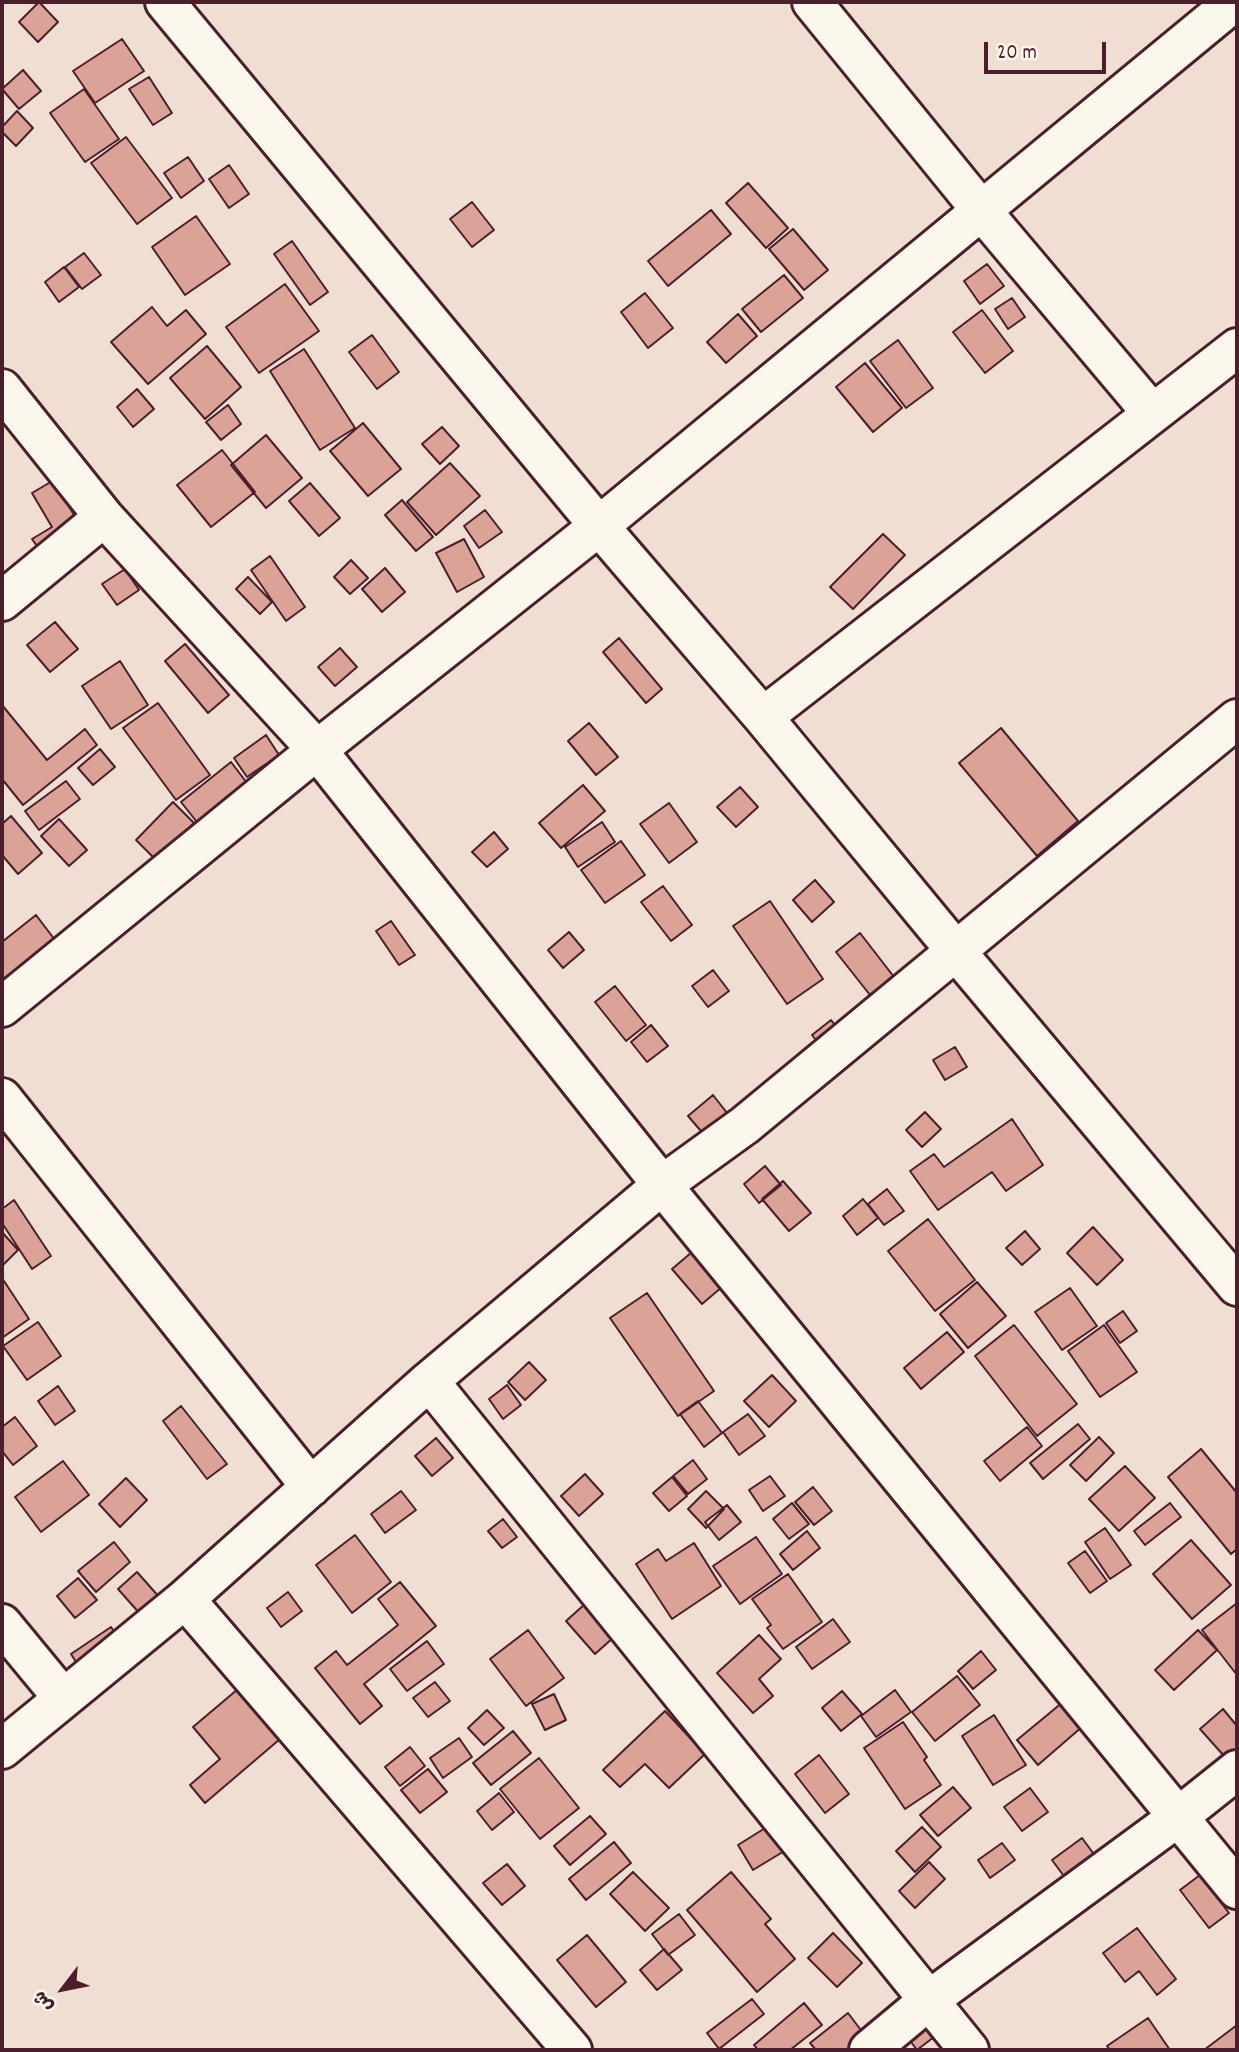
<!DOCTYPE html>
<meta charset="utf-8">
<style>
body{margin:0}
#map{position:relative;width:1239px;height:2052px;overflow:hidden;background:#f1ded2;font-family:Dekko,"Playpen Sans Arabic",sans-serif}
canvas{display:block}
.frame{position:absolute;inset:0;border:4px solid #4a1f2b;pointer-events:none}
.north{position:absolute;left:28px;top:1954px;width:70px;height:70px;-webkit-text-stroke:5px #fbf7ec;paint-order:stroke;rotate:238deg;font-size:19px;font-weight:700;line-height:28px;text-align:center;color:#4a1f2b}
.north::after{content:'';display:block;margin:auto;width:24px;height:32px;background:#4a1f2b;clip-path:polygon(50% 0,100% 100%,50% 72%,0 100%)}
.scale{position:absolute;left:984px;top:42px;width:122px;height:32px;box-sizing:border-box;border:4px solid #4a1f2b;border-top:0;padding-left:9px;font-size:21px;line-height:24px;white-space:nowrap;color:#4a1f2b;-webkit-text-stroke:5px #fbf7ec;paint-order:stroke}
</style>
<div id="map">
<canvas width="1239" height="2052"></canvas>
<div class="frame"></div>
<div class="north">ش</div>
<div class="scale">20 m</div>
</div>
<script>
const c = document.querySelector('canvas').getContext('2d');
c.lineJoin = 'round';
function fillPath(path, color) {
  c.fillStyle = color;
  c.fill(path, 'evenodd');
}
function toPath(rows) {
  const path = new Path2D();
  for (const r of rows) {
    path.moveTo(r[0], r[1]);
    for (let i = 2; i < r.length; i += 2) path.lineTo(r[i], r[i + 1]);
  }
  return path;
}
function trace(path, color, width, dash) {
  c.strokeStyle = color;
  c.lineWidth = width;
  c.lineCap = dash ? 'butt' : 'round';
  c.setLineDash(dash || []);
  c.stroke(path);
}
const building = toPath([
 [39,2,58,22,38,42,19,22,39,2],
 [122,39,144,71,95,103,73,71,122,39],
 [23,70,41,91,19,109,2,89,23,70],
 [149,77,172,113,153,125,129,89,149,77],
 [84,89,119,139,85,162,50,113,84,89],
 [17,111,33,128,16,146,2,132,2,127,17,111],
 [126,137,172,198,137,224,91,163,126,137],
 [188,157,204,181,181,198,164,173,188,157],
 [229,165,249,194,229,208,209,179,229,165],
 [748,183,788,228,766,248,726,203,748,183],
 [472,202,494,230,472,247,450,219,472,202],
 [711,210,731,234,668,286,648,261,711,210],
 [196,216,230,264,185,295,152,247,196,216],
 [793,229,828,270,804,290,769,249,793,229],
 [292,241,328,292,310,305,274,254,292,241],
 [84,253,101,275,82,289,65,267,84,253],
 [987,264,1004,286,980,304,964,281,987,264],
 [64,267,79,287,59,302,45,282,64,267],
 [784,275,803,298,761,332,742,309,784,275],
 [285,284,319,331,259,373,226,327,285,284],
 [645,293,673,328,648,348,621,312,645,293],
 [1012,298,1025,317,1008,329,995,309,1012,298],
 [152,307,167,326,186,310,206,334,148,384,111,342,152,307],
 [982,310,1013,351,985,373,953,332,982,310],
 [738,314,757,336,726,363,707,342,738,314],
 [372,335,399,372,377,389,349,352,372,335],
 [898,340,933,388,906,408,870,361,898,340],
 [207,346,241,387,205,419,170,378,207,346],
 [304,349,355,428,320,450,270,371,304,349],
 [865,363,902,408,873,432,836,387,865,363],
 [137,389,154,409,133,427,117,407,137,389],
 [228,405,241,424,221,440,206,422,228,405],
 [363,423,401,469,368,496,330,451,363,423],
 [442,427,459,446,440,464,422,444,442,427],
 [266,435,302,478,266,508,231,465,266,435],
 [222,450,255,492,211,527,177,485,222,450],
 [450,463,480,496,436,535,407,502,450,463],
 [54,480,78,522,37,546,32,539,52,527,32,493,54,480],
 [310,483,340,518,319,536,289,501,310,483],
 [402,500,433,537,416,551,385,515,402,500],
 [485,510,502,532,479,548,464,526,485,510],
 [883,534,905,555,853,609,830,587,883,534],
 [464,539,484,577,457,592,436,553,464,539],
 [270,556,305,607,286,621,251,570,270,556],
 [351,560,368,578,350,594,334,577,351,560],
 [385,568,405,592,382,612,362,589,385,568],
 [125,569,139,590,117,605,102,584,125,569],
 [248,577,272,602,260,614,236,589,248,577],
 [55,622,78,649,50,672,27,645,55,622],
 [619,638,662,689,646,703,603,652,619,638],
 [185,644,229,695,208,713,165,661,185,644],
 [340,648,357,667,335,686,318,667,340,648],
 [120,661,148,705,111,729,82,686,120,661],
 [158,703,210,775,176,800,123,728,158,703],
 [2,705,47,760,85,729,97,745,23,805,2,779,2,705],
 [589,723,618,757,596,775,568,741,589,723],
 [1001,728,1078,821,1037,856,959,763,1001,728],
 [266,735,279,755,247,777,234,758,266,735],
 [100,749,115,767,93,785,78,768,100,749],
 [231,762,247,783,212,841,181,802,231,762],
 [66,781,80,799,39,830,25,811,66,781],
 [583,785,605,811,561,848,539,823,583,785],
 [740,787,758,807,736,827,717,807,740,787],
 [173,802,194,823,157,861,136,840,173,802],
 [669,803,697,842,669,863,640,824,669,803],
 [11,816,42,853,18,874,2,855,2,824,11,816],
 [59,819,87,850,69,866,41,836,59,819],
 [602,822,615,842,578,867,565,847,602,822],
 [494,832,508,849,487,867,472,852,494,832],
 [621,841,645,875,605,903,581,870,621,841],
 [815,880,834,902,812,922,793,900,815,880],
 [663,886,692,925,671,941,641,902,663,886],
 [770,901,823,979,787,1004,733,926,770,901],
 [36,915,58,944,6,985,2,979,2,942,36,915],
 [391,921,415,955,399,965,376,931,391,921],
 [569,932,584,950,563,968,548,950,569,932],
 [860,933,894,977,870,995,836,952,860,933],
 [713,970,729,991,708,1007,692,986,713,970],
 [615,986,646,1025,626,1041,595,1002,615,986],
 [831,1020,850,1044,831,1059,812,1035,831,1020],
 [651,1025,668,1046,647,1062,631,1042,651,1025],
 [955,1047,967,1067,945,1080,933,1060,955,1047],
 [713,1095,731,1118,707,1138,688,1116,713,1095],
 [925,1112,941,1129,922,1147,906,1130,925,1112],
 [1012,1119,1043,1165,1006,1191,992,1172,938,1210,910,1171,934,1154,944,1167,1012,1119],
 [765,1166,781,1185,759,1203,744,1184,765,1166],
 [783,1181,811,1213,789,1231,762,1199,783,1181],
 [887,1189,904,1211,884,1225,868,1204,887,1189],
 [863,1199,878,1218,857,1235,843,1216,863,1199],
 [14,1200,51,1256,32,1269,2,1223,2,1209,14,1200],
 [928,1219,975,1280,935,1311,888,1251,928,1219],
 [1093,1227,1123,1260,1097,1285,1067,1253,1093,1227],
 [1025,1231,1040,1249,1022,1265,1006,1248,1025,1231],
 [2,1232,18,1250,2,1266,2,1232],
 [692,1252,722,1287,702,1304,672,1269,692,1252],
 [2,1278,29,1319,2,1338,2,1278],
 [977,1282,1006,1316,968,1348,940,1314,977,1282],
 [1070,1288,1097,1326,1062,1350,1035,1312,1070,1288],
 [647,1293,714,1391,678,1416,610,1318,647,1293],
 [1123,1311,1137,1331,1120,1343,1106,1323,1123,1311],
 [38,1322,61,1356,27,1380,3,1346,38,1322],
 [1014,1325,1077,1404,1037,1436,975,1356,1014,1325],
 [1104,1325,1137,1372,1100,1397,1068,1351,1104,1325],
 [947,1332,964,1352,921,1389,904,1368,947,1332],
 [529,1362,546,1380,525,1400,508,1382,529,1362],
 [772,1375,796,1401,769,1427,744,1401,772,1375],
 [507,1385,521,1405,503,1419,489,1399,507,1385],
 [58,1386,75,1411,55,1425,38,1401,58,1386],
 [698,1401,722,1433,704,1447,680,1414,698,1401],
 [181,1406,227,1464,207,1479,163,1421,181,1406],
 [748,1414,765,1436,739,1455,723,1432,748,1414],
 [15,1417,37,1446,13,1465,2,1451,2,1427,15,1417],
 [1078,1424,1090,1439,1043,1479,1030,1463,1078,1424],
 [1027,1427,1042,1446,1000,1481,984,1461,1027,1427],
 [1099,1437,1114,1453,1086,1481,1070,1465,1099,1437],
 [436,1438,453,1458,432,1476,415,1456,436,1438],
 [1201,1449,1237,1493,1237,1549,1231,1554,1168,1477,1201,1449],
 [693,1460,707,1479,688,1494,673,1476,693,1460],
 [63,1461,89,1495,41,1532,15,1497,63,1461],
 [1125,1466,1155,1498,1119,1531,1089,1499,1125,1466],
 [585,1474,603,1494,579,1516,561,1496,585,1474],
 [770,1476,785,1496,763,1511,749,1490,770,1476],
 [672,1477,687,1496,669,1511,653,1493,672,1477],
 [126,1478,147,1500,120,1527,99,1504,126,1478],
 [813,1487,832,1511,814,1525,795,1502,813,1487],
 [401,1491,416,1510,385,1533,371,1514,401,1491],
 [706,1491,724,1509,706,1528,688,1509,706,1491],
 [792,1503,809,1524,789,1539,773,1519,792,1503],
 [1170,1503,1181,1517,1145,1545,1134,1531,1170,1503],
 [727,1505,741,1522,719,1540,705,1522,727,1505],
 [503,1519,517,1537,502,1548,488,1531,503,1519],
 [1105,1528,1131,1565,1110,1579,1085,1542,1105,1528],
 [807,1531,820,1548,793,1570,780,1554,807,1531],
 [355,1535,391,1582,352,1613,316,1565,355,1535],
 [756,1537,782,1574,740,1604,713,1566,756,1537],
 [1191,1540,1231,1585,1192,1619,1153,1574,1191,1540],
 [114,1542,130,1562,96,1592,78,1571,114,1542],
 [694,1543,721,1586,672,1619,636,1564,658,1549,666,1561,694,1543],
 [1085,1551,1107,1581,1090,1593,1068,1563,1085,1551],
 [137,1572,168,1607,149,1624,118,1589,137,1572],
 [788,1574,822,1622,783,1649,767,1628,771,1625,752,1599,788,1574],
 [78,1578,97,1600,75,1618,57,1596,78,1578],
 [400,1582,436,1626,364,1684,382,1706,360,1724,315,1668,336,1651,347,1665,398,1625,378,1599,400,1582],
 [288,1592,302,1611,281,1627,267,1608,288,1592],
 [1237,1603,1237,1675,1202,1630,1237,1603],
 [585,1604,614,1637,595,1654,566,1621,585,1604],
 [833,1619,850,1642,812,1669,796,1647,833,1619],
 [111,1627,125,1648,84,1675,71,1654,111,1627],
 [528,1630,564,1678,526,1706,490,1659,528,1630],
 [1198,1630,1217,1650,1174,1690,1155,1670,1198,1630],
 [759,1635,781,1659,759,1679,773,1696,753,1713,717,1673,759,1635],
 [427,1641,444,1664,407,1691,390,1669,427,1641],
 [981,1651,996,1670,973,1689,958,1671,981,1651],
 [957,1676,980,1705,935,1741,912,1712,957,1676],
 [435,1682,450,1701,428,1717,413,1698,435,1682],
 [238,1689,280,1739,205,1803,190,1785,220,1759,193,1727,238,1689],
 [895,1690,911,1712,876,1737,861,1716,895,1690],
 [842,1691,862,1714,841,1731,822,1708,842,1691],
 [554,1694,566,1720,545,1730,532,1704,554,1694],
 [1063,1702,1083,1726,1038,1765,1017,1740,1063,1702],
 [1223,1709,1237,1726,1237,1762,1233,1766,1200,1729,1223,1709],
 [487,1710,504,1728,484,1745,468,1728,487,1710],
 [665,1711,705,1754,669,1788,645,1764,620,1787,603,1770,665,1711],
 [994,1715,1026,1765,993,1785,962,1736,994,1715],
 [903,1722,927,1757,924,1760,941,1785,905,1809,864,1748,903,1722],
 [513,1731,531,1753,491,1785,473,1763,513,1731],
 [459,1738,472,1757,443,1778,430,1758,459,1738],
 [410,1747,425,1766,400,1786,385,1767,410,1747],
 [819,1755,849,1794,825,1813,795,1774,819,1755],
 [539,1758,579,1808,540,1839,500,1789,539,1758],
 [428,1769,447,1792,420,1813,401,1790,428,1769],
 [953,1787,971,1808,938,1836,920,1815,953,1787],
 [1030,1788,1048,1812,1022,1831,1004,1807,1030,1788],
 [499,1793,514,1812,492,1830,477,1811,499,1793],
 [590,1816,606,1834,570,1865,554,1846,590,1816],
 [770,1825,786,1850,753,1870,738,1845,770,1825],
 [922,1827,941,1847,915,1872,896,1851,922,1827],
 [1082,1838,1099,1861,1069,1883,1052,1860,1082,1838],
 [614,1842,631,1863,586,1900,569,1879,614,1842],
 [1002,1843,1015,1860,990,1878,978,1860,1002,1843],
 [929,1862,945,1879,915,1908,899,1891,929,1862],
 [507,1864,525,1886,502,1905,483,1883,507,1864],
 [633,1872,669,1908,645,1931,610,1894,633,1872],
 [731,1872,771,1919,765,1924,795,1959,757,1992,687,1910,731,1872],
 [1200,1875,1229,1913,1209,1928,1180,1890,1200,1875],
 [679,1914,695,1935,668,1955,652,1934,679,1914],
 [1137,1928,1176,1979,1157,1995,1139,1971,1125,1982,1103,1953,1137,1928],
 [833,1933,862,1963,837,1987,808,1958,833,1933],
 [587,1935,626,1982,596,2007,557,1960,587,1935],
 [664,1949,682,1970,657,1990,640,1970,664,1949],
 [909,1995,938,2034,917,2050,888,2011,909,1995],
 [752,1999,764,2014,719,2049,707,2033,752,1999],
 [804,2003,822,2025,790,2050,758,2050,754,2045,804,2003],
 [848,2013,876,2050,816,2050,810,2043,848,2013],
 [1148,2018,1170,2050,1110,2050,1107,2046,1148,2018],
 [1237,2025,1237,2050,1204,2050,1237,2025]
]);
fillPath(building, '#dba297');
trace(building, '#4a1f2b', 2);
const minor = toPath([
 [165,2,599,526,763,717,955,950,1237,1286],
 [812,2,981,210,1152,413],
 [2,389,104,517,317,750,662,1185,1237,1889],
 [2,601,104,517],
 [763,717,1237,348],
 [2,1007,317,750,599,526,1234,2],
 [2,1098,311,1487],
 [429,1381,969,2050],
 [185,1599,572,2050],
 [2,1624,63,1698],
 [2,1749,185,1599,429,1381,662,1185,745,1125,1237,719],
 [869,2050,929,2000,1178,1817,1237,1770]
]);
trace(minor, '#4a1f2b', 44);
trace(minor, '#fbf7ec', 38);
</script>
